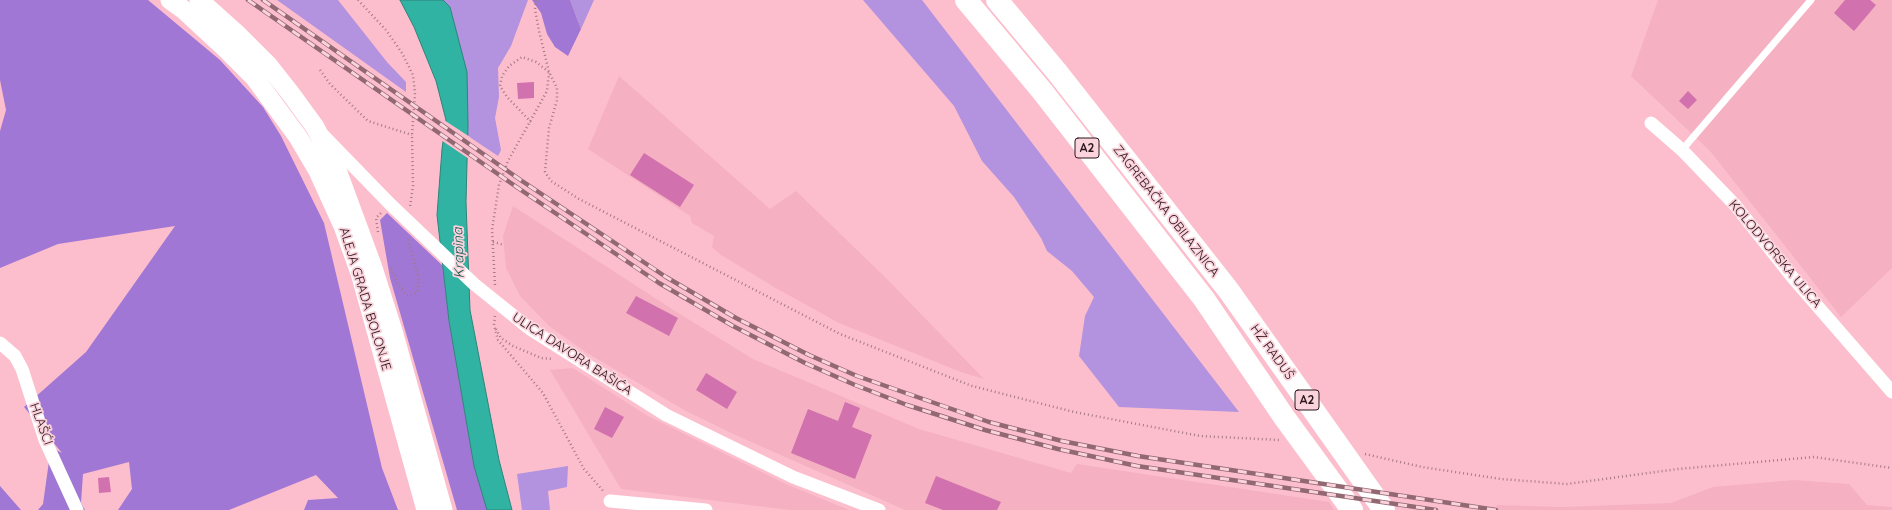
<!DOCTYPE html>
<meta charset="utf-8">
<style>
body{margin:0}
canvas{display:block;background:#fcbecd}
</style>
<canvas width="1892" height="510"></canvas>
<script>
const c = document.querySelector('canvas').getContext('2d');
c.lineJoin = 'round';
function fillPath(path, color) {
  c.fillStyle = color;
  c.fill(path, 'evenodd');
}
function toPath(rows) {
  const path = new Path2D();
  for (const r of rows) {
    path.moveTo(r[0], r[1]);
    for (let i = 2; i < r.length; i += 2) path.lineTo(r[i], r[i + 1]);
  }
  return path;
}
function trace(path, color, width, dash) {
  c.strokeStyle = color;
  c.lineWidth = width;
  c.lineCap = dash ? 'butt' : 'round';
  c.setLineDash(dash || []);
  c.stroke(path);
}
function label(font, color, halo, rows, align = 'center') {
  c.font = font + ' Quicksand,sans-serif';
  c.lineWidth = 3.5;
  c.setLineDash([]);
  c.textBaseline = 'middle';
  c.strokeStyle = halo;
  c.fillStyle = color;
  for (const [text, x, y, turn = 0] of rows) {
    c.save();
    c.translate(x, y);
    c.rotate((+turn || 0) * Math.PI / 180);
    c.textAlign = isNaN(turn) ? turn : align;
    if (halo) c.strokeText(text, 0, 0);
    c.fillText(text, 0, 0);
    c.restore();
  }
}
fillPath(toPath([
 [1658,0,1892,0,1892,268,1841,317,1710,151,1631,76],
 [619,76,770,209,796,191,888,280,984,379,961,372,839,323,774,287,721,255,712,247,714,236,692,223,690,216,588,149],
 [513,206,675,311,753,359,919,429,1071,473,1077,464,1329,502,1334,510,905,510,731,433,686,411,587,353,549,326,520,296,506,268,503,236],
 [573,368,646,415,786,484,849,510,789,510,621,489,550,370],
 [1794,480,1849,484,1867,505,1892,507,1892,510,1495,510,1497,505,1561,507,1671,503,1713,487]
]), '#f5b0c1');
fillPath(toPath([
 [277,0,338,0,387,62,406,82,406,92],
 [443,0,528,0,511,46,498,68,499,97,495,118,501,150,498,156,468,136,468,125,450,7],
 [570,0,594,0,581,29],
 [863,0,922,0,1239,412,1119,407,1079,356,1085,316,1094,297,1072,271,1047,251,1041,238,1014,197,982,161,954,106],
 [568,466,567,487,548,491,550,510,522,510,517,474]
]), '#b392df');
fillPath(toPath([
 [0,0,148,0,220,60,263,107,281,136,324,223,382,468,398,510,304,510,308,500,338,498,316,475,229,510,118,510,132,489,129,462,83,474,81,503,85,510,38,510,43,504,51,447,62,453,24,407,86,352,175,226,58,244,0,268,0,131,6,110,0,80],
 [532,0,570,0,581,29,568,56,555,47,547,34,541,13],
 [387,213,443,266,449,321,474,466,487,510,457,510,390,278,380,220],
 [0,486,21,510,0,510]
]), '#a077d4');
const water = toPath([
 [400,0,443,0,450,7,467,72,468,125,466,202,470,310,499,460,512,510,487,510,474,466,449,321,437,215,442,149,446,120,436,81,414,27,400,0]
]);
fillPath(water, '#30b3a3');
trace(water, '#2e847a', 1);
fillPath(toPath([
 [444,120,470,137,469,159,441,140]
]), '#fcbecd');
fillPath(toPath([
 [1845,0,1870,0,1876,5,1854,31,1834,13],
 [534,82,534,98,518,99,517,83],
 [1688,91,1697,100,1688,109,1679,101],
 [644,153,694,185,680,207,630,175],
 [636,296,678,318,669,336,626,313],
 [706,373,737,392,727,409,696,390],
 [845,402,860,408,852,427,872,435,855,479,791,453,808,409,838,421],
 [605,407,624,417,612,438,594,429],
 [936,476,1001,502,997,510,943,510,925,503],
 [109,477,111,492,99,493,98,478]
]), '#d171ae');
trace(toPath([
 [358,0,386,30,402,53,413,75,415,93,412,135,413,186,410,207],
 [536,0,535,9,539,31,549,72,557,88,557,100,549,128,545,172,551,181,579,199,840,334,972,386,1074,412,1200,436,1280,440],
 [320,70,330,84,368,121,412,135],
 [531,122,507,97,500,86,502,76,509,66,522,57,536,62,549,72],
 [378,232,376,218,382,212],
 [493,242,504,245],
 [391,268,398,284,406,295,413,295,417,292,419,280,408,239],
 [495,285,492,230,499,185,508,161,547,91,549,73],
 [495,316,494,325,498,340,543,393,584,469,604,492],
 [496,329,501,338,513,346,541,358,553,359],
 [1365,454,1422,467,1501,479,1567,484,1678,469,1814,457,1892,468]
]), '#a67883', 2.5, [1, 3]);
trace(toPath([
 [1682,150,1811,0]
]), '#fff', 7);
trace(toPath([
 [1651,123,1682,150,1735,205,1793,278,1892,392],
 [323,135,390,204,474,284,530,329,666,415,793,477,879,510],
 [0,343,15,356,22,369,45,440,77,510],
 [610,501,706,510]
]), '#fff', 13);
trace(toPath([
 [170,0,184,10,225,48,254,77,298,137,318,171,343,226,360,273,426,510],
 [199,0,236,33,269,66,291,94,315,127,337,170,372,265,393,331,443,510]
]), '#fff', 19);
trace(toPath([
 [966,0,1042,91,1204,299,1284,417,1352,510],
 [997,0,1057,72,1229,291,1384,510]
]), '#fff', 22);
const rail = toPath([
 [248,0,518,188,659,283,733,326,805,363,855,385,907,405,985,430,1058,449,1137,466,1436,510],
 [263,0,522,181,666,277,736,318,809,355,857,376,989,422,1062,441,1138,456,1496,510]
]);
trace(rail, '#926873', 4.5);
trace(rail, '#fad3dc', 3, [9]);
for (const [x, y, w] of [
 [1087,148,24],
 [1307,400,24]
]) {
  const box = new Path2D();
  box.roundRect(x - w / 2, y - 10, w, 20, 3);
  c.fillStyle = '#fad3dc';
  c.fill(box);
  trace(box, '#2b151b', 1);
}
label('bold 12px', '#2b151b', null, [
 ["A2",1087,148],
 ["A2",1307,400]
]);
label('13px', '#2b151b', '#fad3dc', [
 ["ZAGREBAČKA OBILAZNICA",1166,211,52],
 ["KOLODVORSKA ULICA",1775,254,50],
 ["ALEJA GRADA BOLONJE",365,299,73],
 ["HŽ RADUŠ",1272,352,54],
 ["ULICA DAVORA BAŠIĆA",572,354,33],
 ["HLAŠĆI",41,424,70]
]);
label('italic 14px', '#185d54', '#fad3dc', [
 ["Krapina",459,253,-92]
]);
</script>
